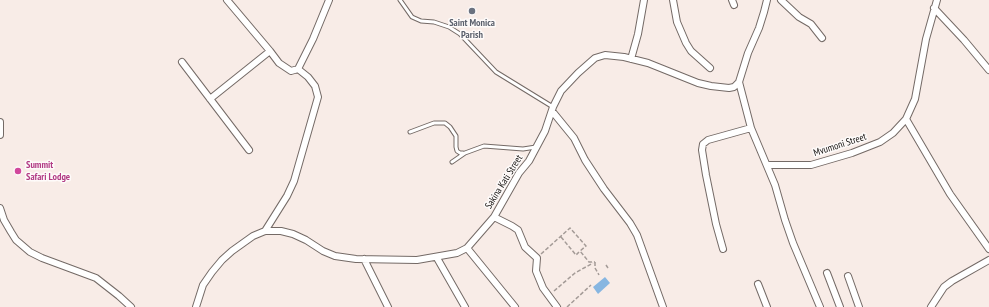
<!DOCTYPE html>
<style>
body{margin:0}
canvas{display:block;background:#f8ece7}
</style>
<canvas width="989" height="307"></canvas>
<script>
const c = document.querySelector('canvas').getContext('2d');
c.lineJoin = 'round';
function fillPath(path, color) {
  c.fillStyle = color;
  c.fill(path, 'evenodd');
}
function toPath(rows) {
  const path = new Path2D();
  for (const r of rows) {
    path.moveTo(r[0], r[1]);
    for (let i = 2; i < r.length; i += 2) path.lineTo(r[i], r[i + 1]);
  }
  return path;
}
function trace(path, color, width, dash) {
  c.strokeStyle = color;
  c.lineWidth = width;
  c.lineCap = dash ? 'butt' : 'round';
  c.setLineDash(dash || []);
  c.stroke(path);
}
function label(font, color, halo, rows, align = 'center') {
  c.font = font + ' "PT Sans Narrow",sans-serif';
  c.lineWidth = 3;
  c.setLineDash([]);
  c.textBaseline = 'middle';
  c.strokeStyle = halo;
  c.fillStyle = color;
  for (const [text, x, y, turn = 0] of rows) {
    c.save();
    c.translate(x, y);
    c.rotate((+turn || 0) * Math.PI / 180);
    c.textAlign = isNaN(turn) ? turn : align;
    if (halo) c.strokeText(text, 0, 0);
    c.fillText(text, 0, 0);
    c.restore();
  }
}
fillPath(toPath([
 [605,277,610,283,598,294,593,287]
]), '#87b6e1');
const service = toPath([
 [400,0,412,17,421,21,434,22,449,27,460,34,496,72,553,107],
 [410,132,434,123,445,123,450,127,456,136,456,147,457,151,460,153,463,153],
 [452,162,465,153,484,146,523,149,536,147]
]);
const minor = toPath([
 [227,0,270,51,279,63,291,71,298,69,313,39,329,0],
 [673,0,677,22,686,43,691,51,710,68],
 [732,0,734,5],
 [781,0,799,17,811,24,822,38],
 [934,8,964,40,989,70],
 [631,59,638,34,644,0],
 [182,62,249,150],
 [739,82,751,128,775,185,785,220,793,243,820,307],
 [210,99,270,51],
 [552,111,574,138,585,160,604,189,630,223,637,235,663,307],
 [906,119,950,194,989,249],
 [0,122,0,135],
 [767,165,811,165,852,153,880,142,893,133,906,119,915,99,926,39,937,0],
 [0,208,4,220,11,232,16,240,30,252,42,258,96,278,119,296,131,307],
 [494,217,512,226,518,230,525,247,537,258,536,271,543,288,557,307],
 [265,231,287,196,294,181,318,97,315,86,308,77,298,69],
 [467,248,515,307],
 [723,249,716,224,706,175,702,150,703,144,708,140,751,128],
 [437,258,465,307],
 [364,259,388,307],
 [827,273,840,307],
 [848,276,859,307],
 [758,284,767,307],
 [196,307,203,285,212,272,222,260,232,251,253,236,265,231,281,231,293,234,306,240,323,251,335,256,356,259,417,260,457,253,467,248,494,217,519,173,529,161,545,131,553,107,561,91,578,73,595,58,605,55,624,57,648,63,698,83,711,86,729,88,734,87,739,82,748,53,759,28,764,12,767,0],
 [931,307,944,287,952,281,989,260]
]);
trace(service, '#746a66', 5);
trace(minor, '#746a66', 8);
trace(toPath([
 [561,237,576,255,579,252],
 [541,254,570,228,586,246,580,251,589,262,595,262],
 [595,262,595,268,599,275],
 [606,265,608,268],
 [554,291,575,273,593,263],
 [567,307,591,285]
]), '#a49b97', 1.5, [4, 2]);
trace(service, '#fff', 3);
trace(minor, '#fff', 6);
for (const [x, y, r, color] of [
 [472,11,4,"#6b7280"],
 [18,171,4,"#d1479c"]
]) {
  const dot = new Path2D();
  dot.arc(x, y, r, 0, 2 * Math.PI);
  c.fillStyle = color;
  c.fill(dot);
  trace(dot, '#fefbfa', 1.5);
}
label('bold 10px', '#5b616d', '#fefbfa', [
 ["Saint Monica",472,23],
 ["Parish",472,35]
]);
label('10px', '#13100e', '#fefbfa', [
 ["Mvumoni Street",840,145,-18],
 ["Sakina Kati Street",504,182,-58]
]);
label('bold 10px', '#b23c85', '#fefbfa', [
 ["Summit",26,165],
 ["Safari Lodge",26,177]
], 'left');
</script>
